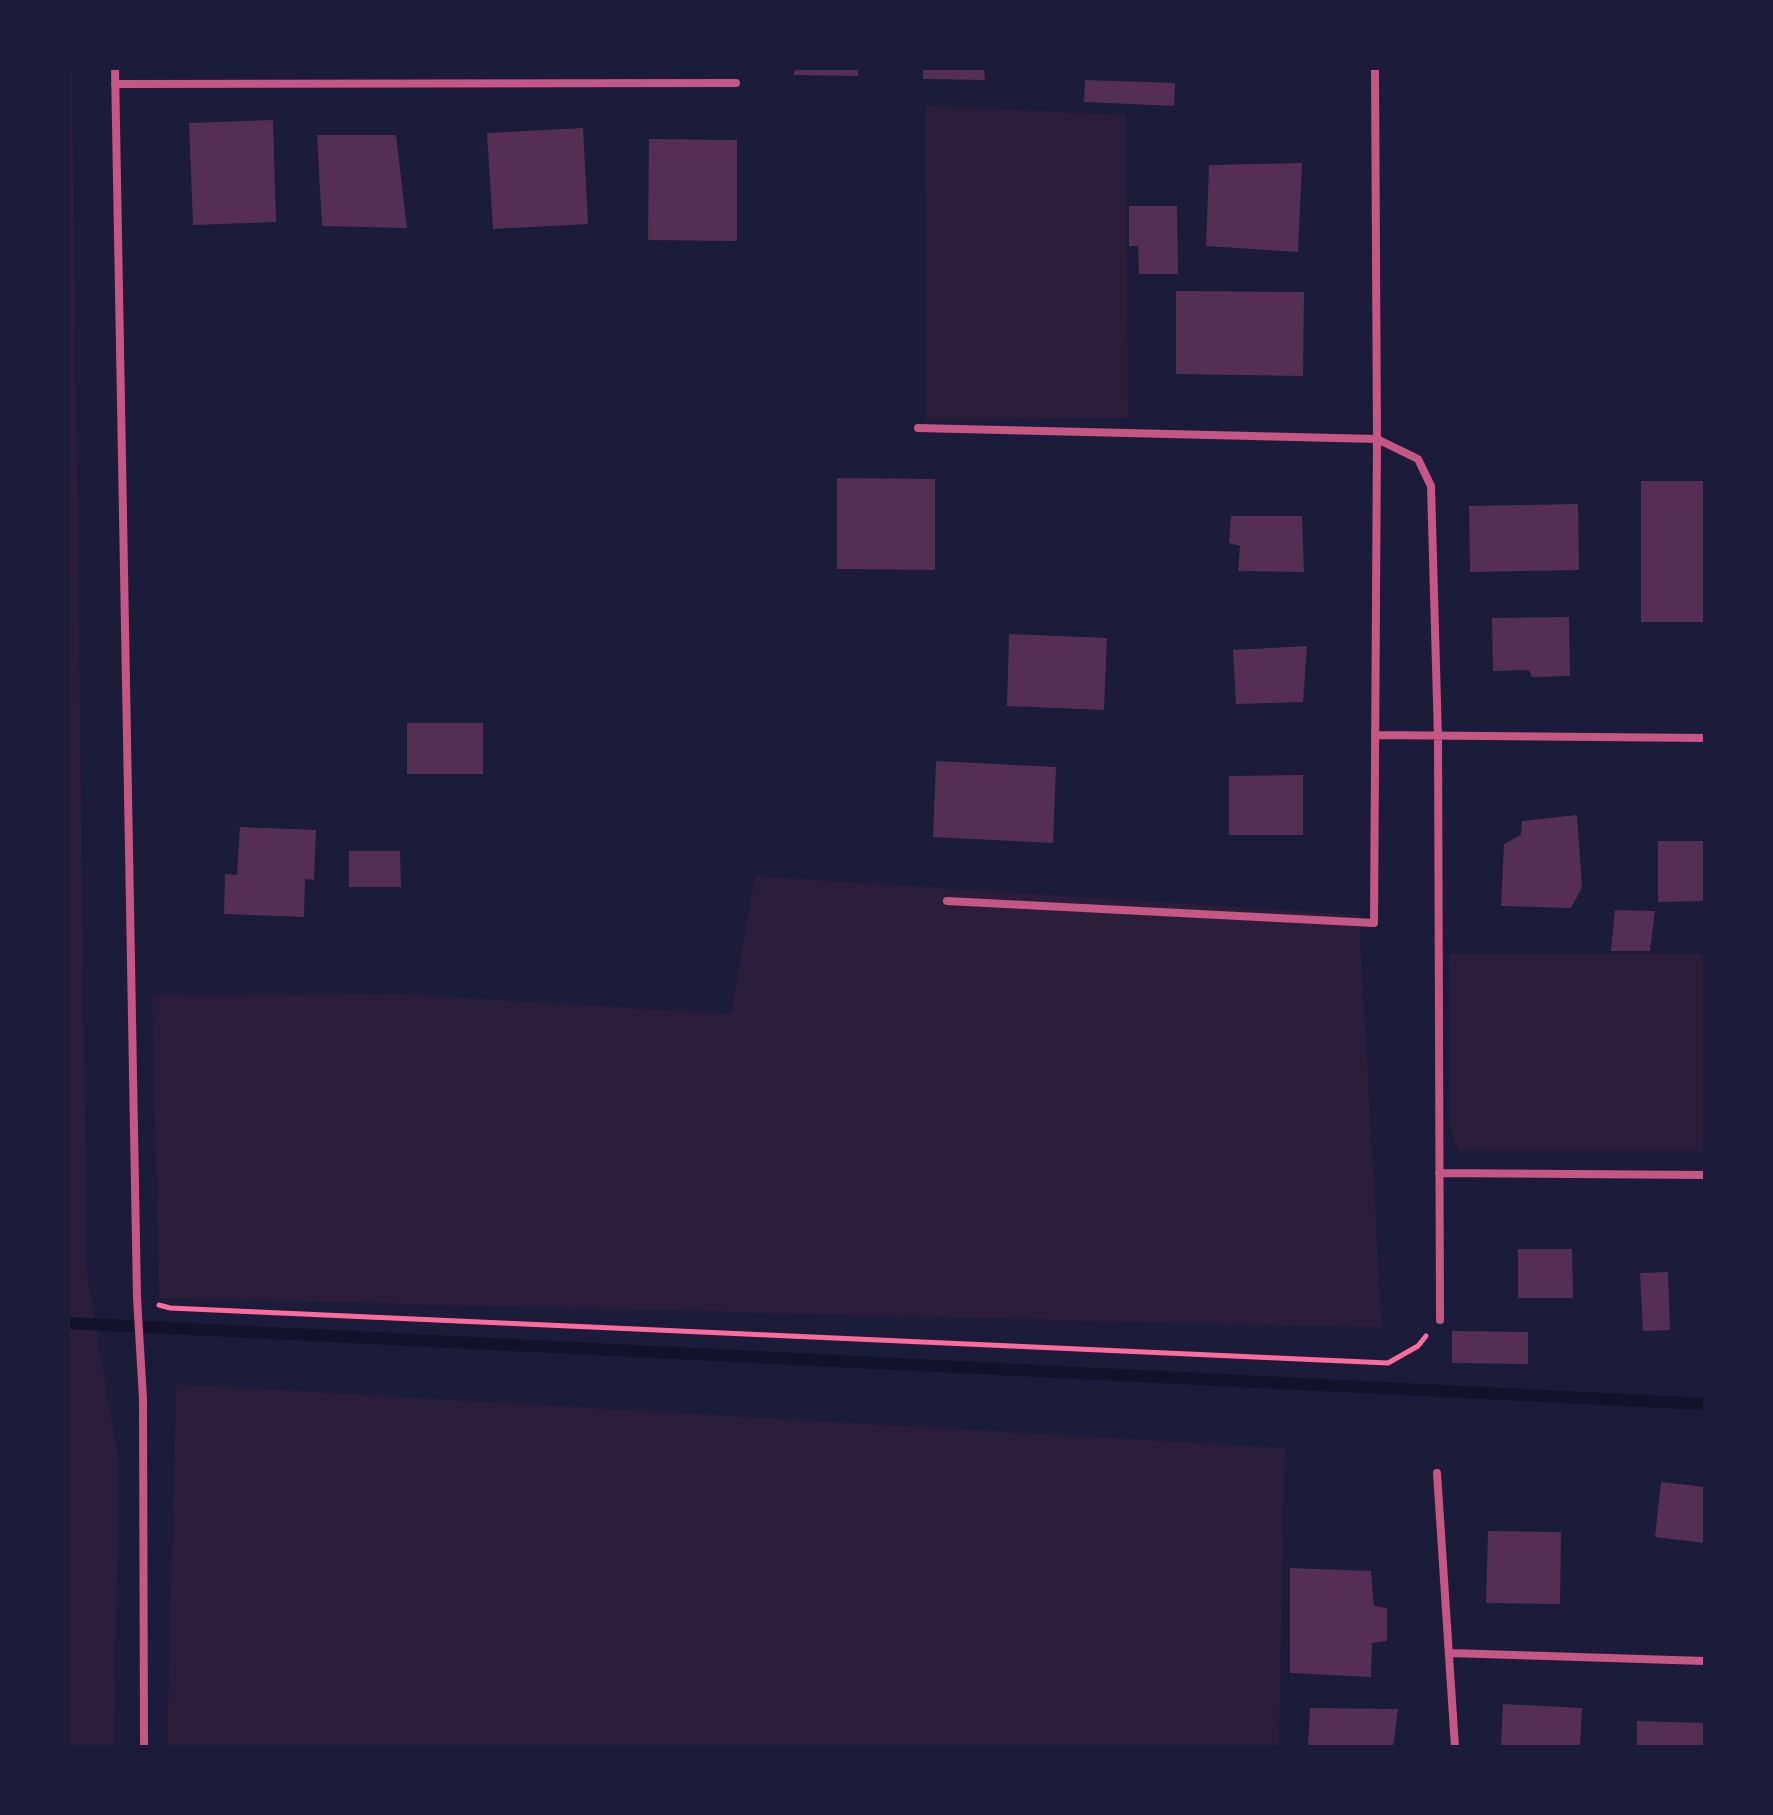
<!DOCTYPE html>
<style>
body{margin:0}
#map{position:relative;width:1773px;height:1815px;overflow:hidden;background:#1b1b3a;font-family:"Open Sans",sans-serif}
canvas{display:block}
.frame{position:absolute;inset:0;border:70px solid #1b1b3a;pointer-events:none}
</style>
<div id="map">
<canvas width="1773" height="1815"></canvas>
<div class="frame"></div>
</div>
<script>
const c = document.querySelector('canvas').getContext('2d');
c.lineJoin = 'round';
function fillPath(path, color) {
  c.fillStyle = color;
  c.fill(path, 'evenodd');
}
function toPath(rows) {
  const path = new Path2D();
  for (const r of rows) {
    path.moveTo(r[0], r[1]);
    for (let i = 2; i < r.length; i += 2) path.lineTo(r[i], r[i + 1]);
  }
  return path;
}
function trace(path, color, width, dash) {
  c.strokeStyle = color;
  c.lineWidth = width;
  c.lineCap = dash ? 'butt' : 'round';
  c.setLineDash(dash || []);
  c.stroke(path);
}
fillPath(toPath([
 [68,68,72,68,87,1273,119,1464,114,1747,68,1747],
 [925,106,1126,115,1128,418,926,420],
 [755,876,1359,915,1382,1328,159,1298,152,996,400,994,731,1014],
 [1449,954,1705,954,1705,1151,1459,1151,1450,1129],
 [176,1384,1285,1448,1279,1747,167,1747]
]), '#2a1e3b');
trace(toPath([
 [68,1323,1705,1404]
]), '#12122b', 12);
fillPath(toPath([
 [794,68,858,68,858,76,794,75],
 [923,68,984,68,985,80,923,79],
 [1085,80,1175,83,1174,106,1084,102],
 [273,120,276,222,193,225,189,123],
 [583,128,588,224,493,229,487,133],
 [317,135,396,135,407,228,322,226],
 [649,139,737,140,737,241,648,240],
 [1302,163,1298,252,1206,246,1209,165],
 [1129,206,1177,206,1178,274,1139,274,1138,246,1129,246],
 [1176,291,1304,292,1303,376,1176,374],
 [837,478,935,479,935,570,837,569],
 [1641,481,1705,481,1705,622,1641,622],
 [1578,504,1579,570,1470,572,1469,506],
 [1231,516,1302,516,1304,572,1238,571,1240,546,1229,543],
 [1569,617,1570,676,1532,677,1529,670,1493,671,1492,618],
 [1009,634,1107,638,1104,710,1007,706],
 [1307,646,1303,702,1236,704,1233,650],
 [407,723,483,723,483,774,407,774],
 [936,761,1056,767,1053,843,933,837],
 [1303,775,1303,835,1229,835,1229,776],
 [1577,815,1582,887,1571,908,1501,906,1504,844,1521,835,1522,821],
 [240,827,316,830,314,880,305,879,304,917,224,914,225,874,237,875],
 [1658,841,1705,841,1705,901,1658,902],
 [349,851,400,851,401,887,349,887],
 [1615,910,1655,911,1650,951,1611,951],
 [1518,1249,1572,1249,1573,1298,1518,1298],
 [1668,1272,1670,1330,1643,1331,1640,1273],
 [1452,1331,1528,1332,1528,1364,1452,1363],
 [1661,1482,1705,1487,1705,1543,1655,1537],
 [1488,1531,1561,1532,1560,1604,1486,1603],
 [1290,1568,1371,1571,1374,1606,1387,1608,1387,1641,1372,1643,1371,1677,1290,1673],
 [1503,1704,1582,1708,1580,1747,1501,1747],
 [1310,1708,1398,1709,1393,1747,1308,1747],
 [1637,1721,1705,1723,1705,1747,1637,1747]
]), '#542f53');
trace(toPath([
 [159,1305,170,1308,1388,1363,1418,1346,1426,1336]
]), '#ff6b9d', 5);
trace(toPath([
 [115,68,137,1297,143,1399,144,1747],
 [115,84,736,83],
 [918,428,1377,439,1418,459,1431,486,1438,738,1440,1320],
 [1375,735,1705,738],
 [947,901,1374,923,1377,439,1375,68],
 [1439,1173,1705,1175],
 [1437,1473,1455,1747],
 [1450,1653,1705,1661]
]), '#c65784', 8);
</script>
